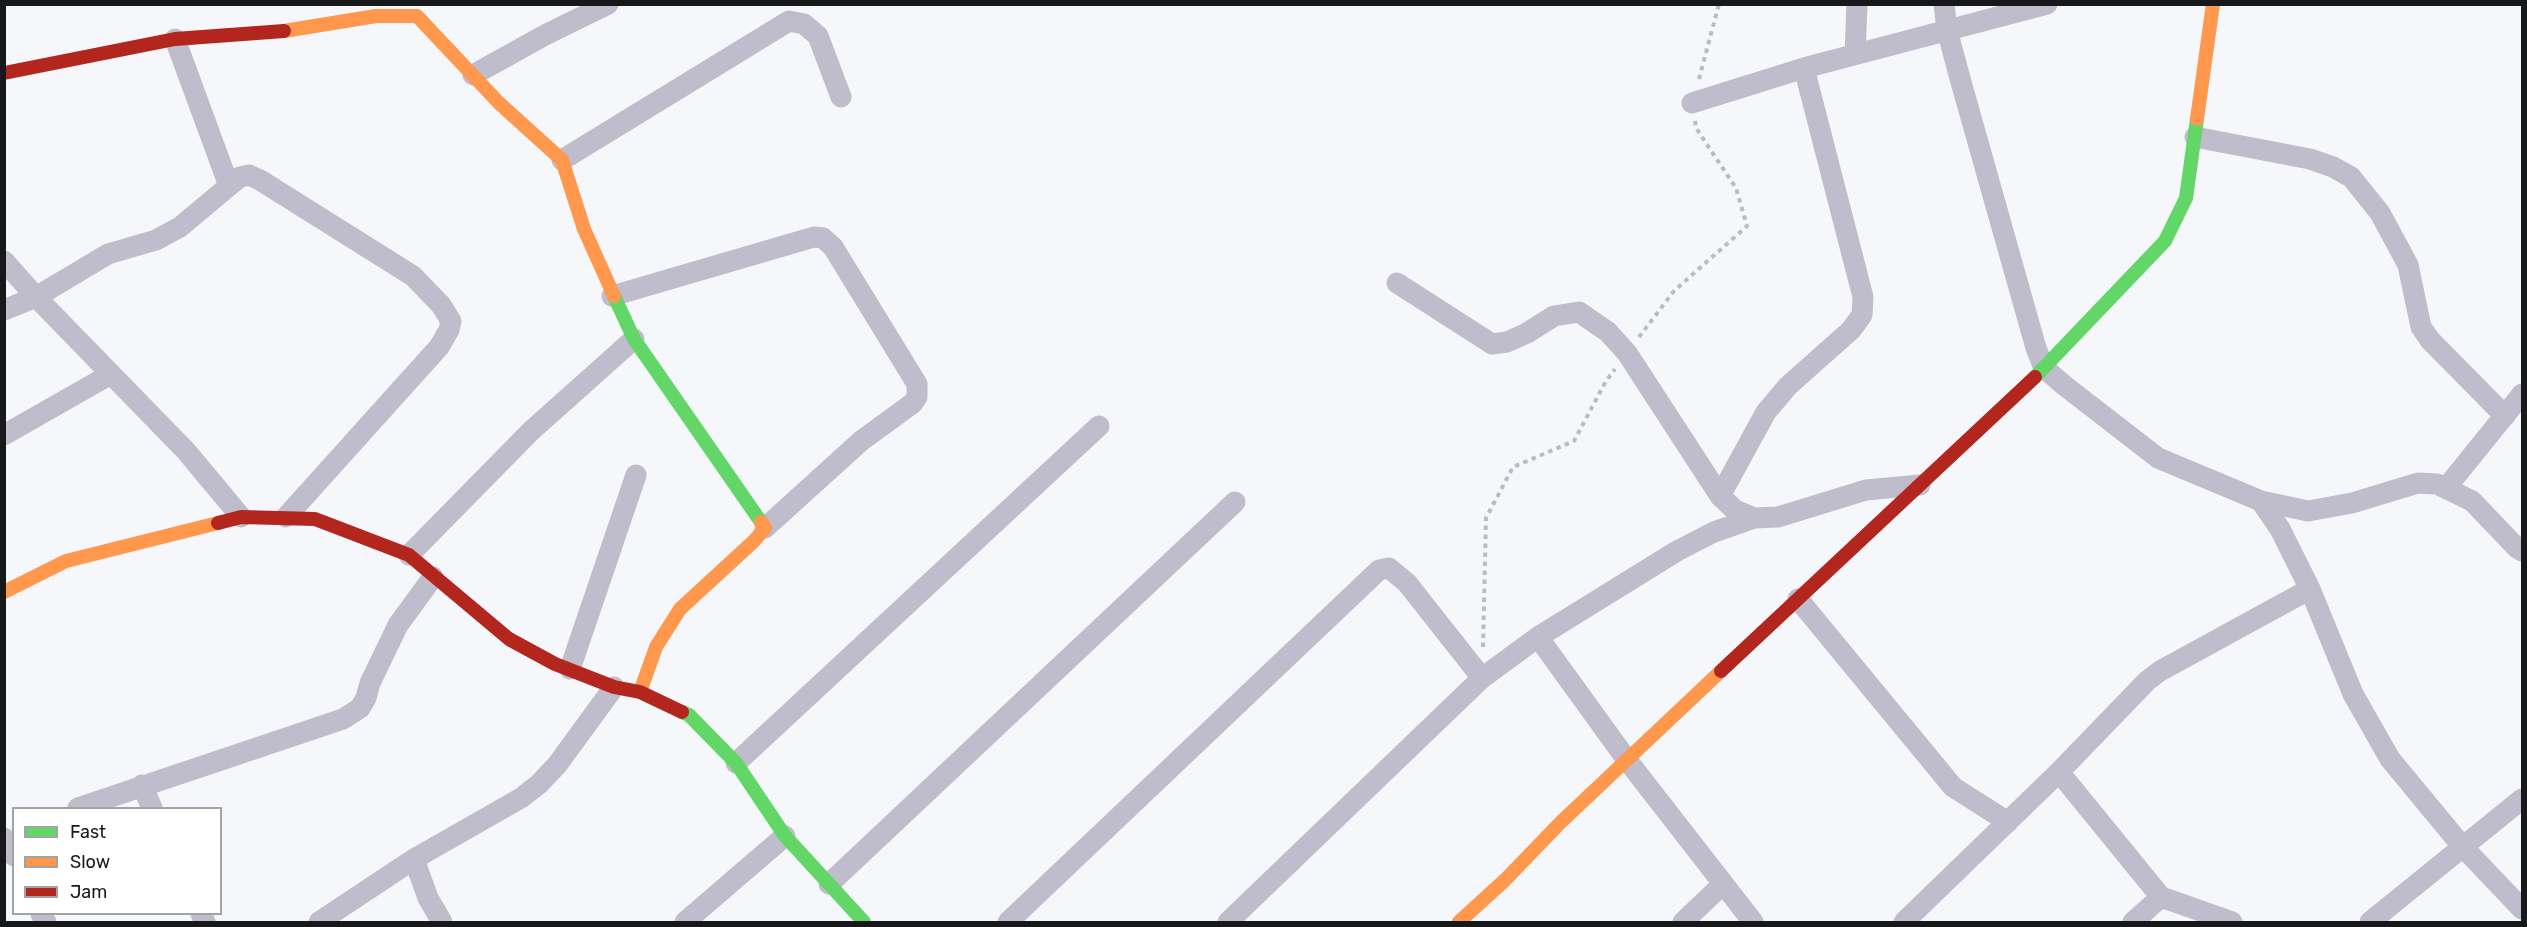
<!DOCTYPE html>
<style>
body{margin:0}
#map{position:relative;width:2527px;height:927px;overflow:hidden;background:#f5f7fb;font-family:Rubik,sans-serif}
canvas{display:block}
.frame{position:absolute;inset:0;border:6px solid #16181a;pointer-events:none}
.legend{position:absolute;left:12px;top:807px;width:210px;height:108px;box-sizing:border-box;background:#fff;border:2px solid #a2a3a3;margin:0;padding:8px 10px;list-style:none;font-size:18px;color:#16181a}
.legend li{display:flex;align-items:center;gap:12px;height:30px}
.legend b{width:30px;border:2px solid #a2a3a3}
</style>
<div id="map">
<canvas width="2527" height="927"></canvas>
<div class="frame"></div>
<ul class="legend">
<li><b style="height:8px;background:#63d668"></b>Fast</li>
<li><b style="height:8px;background:#ff974d"></b>Slow</li>
<li><b style="height:8px;background:#b3261e"></b>Jam</li>
</ul>
</div>
<script>
const c = document.querySelector('canvas').getContext('2d');
c.lineJoin = 'round';
function toPath(rows) {
  const path = new Path2D();
  for (const r of rows) {
    path.moveTo(r[0], r[1]);
    for (let i = 2; i < r.length; i += 2) path.lineTo(r[i], r[i + 1]);
  }
  return path;
}
function trace(path, color, width, dash) {
  c.strokeStyle = color;
  c.lineWidth = width;
  c.lineCap = dash ? 'butt' : 'round';
  c.setLineDash(dash || []);
  c.stroke(path);
}
trace(toPath([
 [1699,79,1719,4],
 [1639,337,1674,291,1747,226,1736,188,1696,128,1695,121],
 [1483,647,1486,518,1513,467,1574,441,1606,381,1615,369]
]), '#bbbbc4', 4, [4.5, 4.5]);
trace(toPath([
 [1944,4,1947,30,1961,82,2036,348,2044,368,2065,386,2158,458,2261,501,2308,511,2352,503,2418,483,2437,484,2472,501,2517,548,2522,551],
 [175,39,229,186],
 [1855,54,1857,4],
 [473,75,545,35,608,4],
 [1692,103,1804,68,2047,4],
 [2195,137,2310,159,2333,167,2351,177,2380,213,2408,265,2421,327,2430,340,2505,416],
 [562,160,789,21,804,24,818,36,841,97],
 [4,261,36,297,186,451,241,517],
 [1397,283,1492,344,1507,342,1527,333,1554,316,1579,312,1608,332,1627,353,1720,496,1735,510,1754,518,1778,517,1866,490,1920,485],
 [612,296,814,237,823,238,833,247,917,384,917,397,913,403,861,441,765,528],
 [4,310,36,297,108,254,156,240,180,227,229,186,240,177,249,175,260,180,413,276,441,305,451,321,449,330,439,347,286,517],
 [4,435,111,374],
 [2446,488,2522,394],
 [1720,496,1766,412,1788,386,1851,330,1862,315,1863,297,1804,68],
 [2261,501,2280,529,2310,589,2353,694,2390,759,2462,846,2522,909],
 [409,555,531,431,634,339],
 [1798,599,1953,787,2008,822],
 [1538,637,1677,551,1714,532,1754,518],
 [570,669,636,475],
 [736,763,1099,426],
 [2059,772,2161,897,2232,922],
 [142,785,152,808],
 [78,808,343,719,360,708,366,698,370,683,398,625,433,577],
 [4,838,14,856],
 [414,859,428,898,442,922],
 [829,884,1235,502],
 [41,914,46,922],
 [201,914,205,922],
 [319,922,414,859,521,798,539,784,557,765,614,687],
 [685,922,785,836],
 [1008,922,1379,570,1389,568,1407,583,1482,678],
 [1228,922,1482,678,1538,637,1627,760,1753,922],
 [1683,922,1723,884],
 [1904,922,2059,772,2147,681,2160,671,2310,589],
 [2133,922,2161,897],
 [2370,922,2522,799]
]), '#bfbccb', 21);
trace(toPath([
 [614,296,634,339,761,522],
 [2035,377,2165,241,2186,198,2197,119],
 [682,712,689,715,736,763,785,836,864,922]
]), '#63d668', 14);
trace(toPath([
 [284,31,376,16,417,16,499,103,562,160,584,229,614,296],
 [2197,119,2213,4],
 [4,592,66,561,218,523],
 [640,692,656,647,680,609,754,541,765,528,761,522],
 [1459,922,1505,880,1561,822,1721,671]
]), '#ff974d', 14);
trace(toPath([
 [4,73,175,39,284,31],
 [218,523,241,517,315,519,409,555,509,639,555,664,614,687,640,692,682,712],
 [1721,671,2035,377]
]), '#b3261e', 14);
</script>
